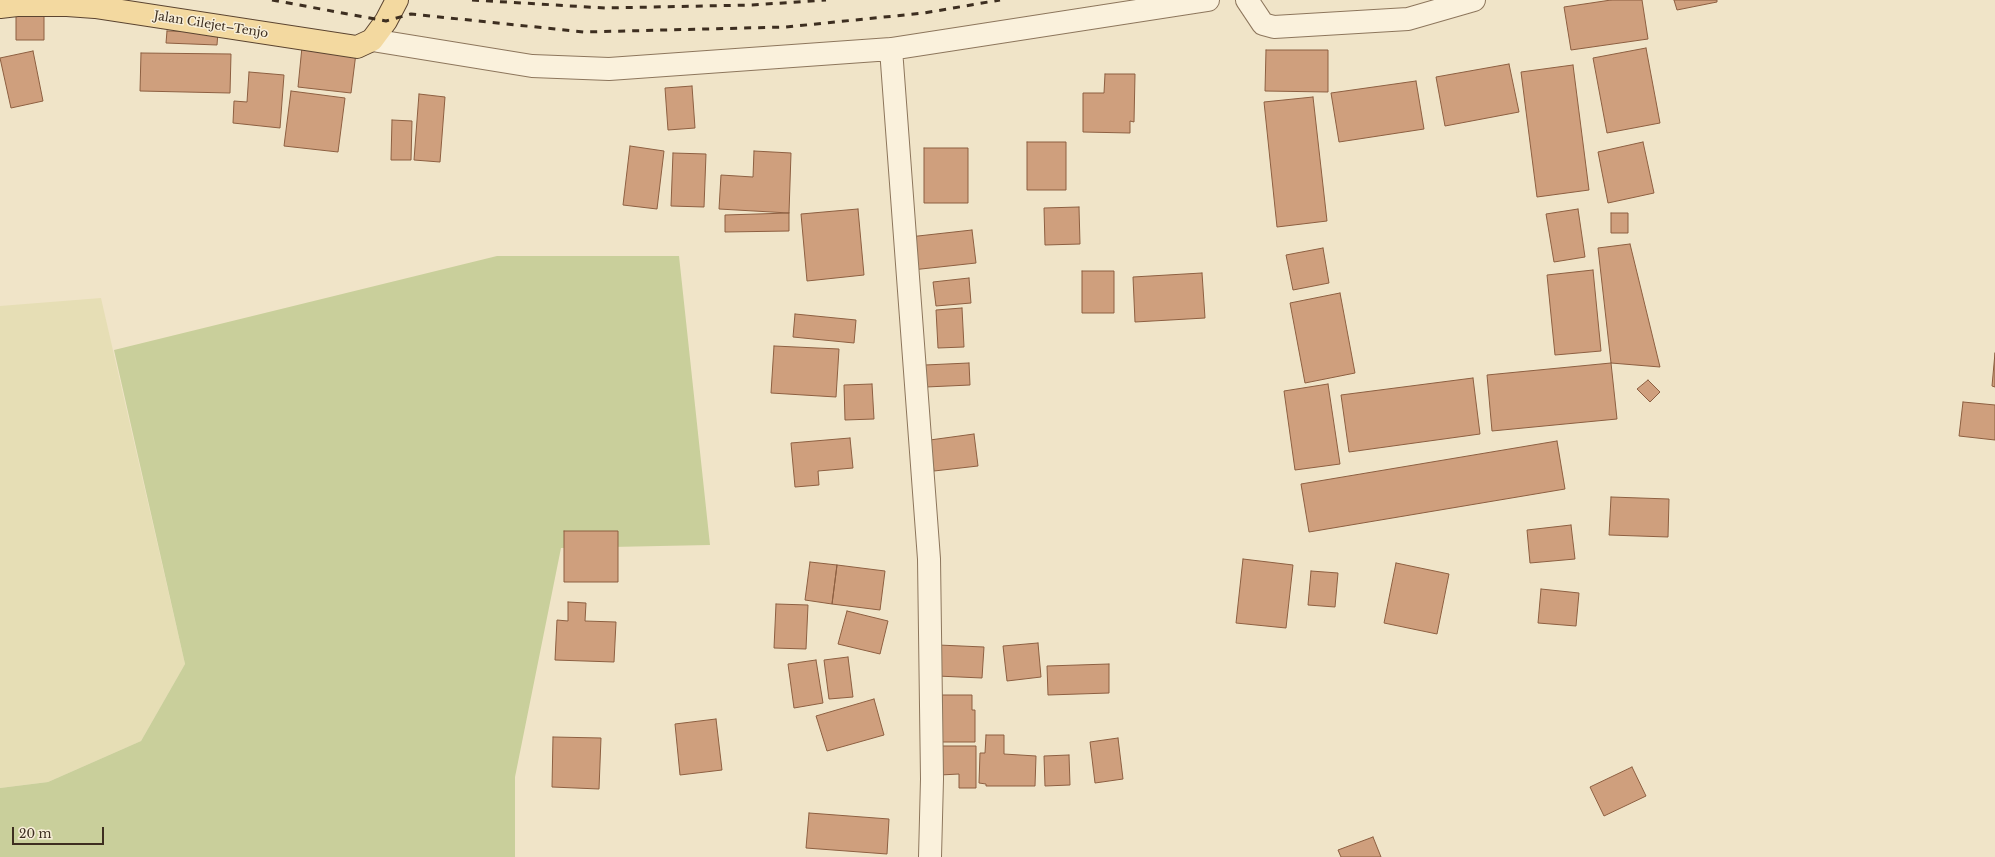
<!DOCTYPE html>
<meta charset="utf-8">
<style>
body{margin:0}
#map{position:relative;width:1995px;height:857px;overflow:hidden;background:#f0e4c8;font-family:"Libre Baskerville",serif}
canvas{display:block}
.scale{position:absolute;left:12px;top:827px;width:92px;height:18px;box-sizing:border-box;border:2px solid #3d2e20;border-top:0;padding-left:5px;font-size:12px;line-height:14px;white-space:nowrap;color:#3d2e20;-webkit-text-stroke:3px #f7eed8;paint-order:stroke}
</style>
<div id="map">
<canvas width="1995" height="857"></canvas>
<div class="scale">20 m</div>
</div>
<script>
const c = document.querySelector('canvas').getContext('2d');
c.lineJoin = 'round';
function fillPath(path, color) {
  c.fillStyle = color;
  c.fill(path, 'evenodd');
}
function toPath(rows) {
  const path = new Path2D();
  for (const r of rows) {
    path.moveTo(r[0], r[1]);
    for (let i = 2; i < r.length; i += 2) path.lineTo(r[i], r[i + 1]);
  }
  return path;
}
function trace(path, color, width, dash) {
  c.strokeStyle = color;
  c.lineWidth = width;
  c.lineCap = dash ? 'butt' : 'round';
  c.setLineDash(dash || []);
  c.stroke(path);
}
function label(font, color, halo, rows, align = 'center') {
  c.font = font + ' "Libre Baskerville",serif';
  c.lineWidth = 3;
  c.setLineDash([]);
  c.textBaseline = 'middle';
  c.strokeStyle = halo;
  c.fillStyle = color;
  for (const [text, x, y, turn = 0] of rows) {
    c.save();
    c.translate(x, y);
    c.rotate((+turn || 0) * Math.PI / 180);
    c.textAlign = isNaN(turn) ? turn : align;
    if (halo) c.strokeText(text, 0, 0);
    c.fillText(text, 0, 0);
    c.restore();
  }
}
fillPath(toPath([
 [101,298,185,664,141,741,48,782,0,788,0,306]
]), '#e6deb5');
fillPath(toPath([
 [497,256,679,256,710,545,561,548,515,777,515,857,0,857,0,788,48,782,141,741,185,664,114,350]
]), '#c9cf9b');
const building = toPath([
 [1611,0,1642,0,1648,39,1571,50,1564,7,1611,0],
 [1674,0,1717,0,1717,2,1677,10,1674,0],
 [16,12,44,12,44,40,16,40,16,12],
 [167,31,218,32,217,45,166,43,167,31],
 [302,47,356,53,351,93,298,87,302,47],
 [1646,48,1660,123,1607,133,1593,58,1646,48],
 [1266,50,1328,50,1328,92,1265,91,1266,50],
 [33,51,43,101,11,108,0,58,33,51],
 [141,53,231,54,230,93,140,91,141,53],
 [1509,64,1519,112,1445,126,1436,77,1509,64],
 [1573,65,1589,190,1537,197,1521,72,1573,65],
 [249,72,284,75,280,128,233,123,234,101,247,102,249,72],
 [1105,74,1135,74,1134,122,1130,121,1130,133,1083,132,1083,93,1104,93,1105,74],
 [1416,81,1424,129,1339,142,1331,93,1416,81],
 [692,86,695,128,668,130,665,88,692,86],
 [291,91,345,98,338,152,284,146,291,91],
 [419,94,445,97,440,162,414,160,419,94],
 [1313,97,1327,221,1277,227,1264,102,1313,97],
 [392,120,412,121,411,160,391,160,392,120],
 [1027,142,1066,142,1066,190,1027,190,1027,142],
 [1643,142,1654,193,1608,203,1598,152,1643,142],
 [630,146,664,151,657,209,623,205,630,146],
 [924,148,968,148,968,203,924,203,924,148],
 [754,151,791,153,789,213,719,209,721,175,753,177,754,151],
 [673,153,706,154,704,207,671,206,673,153],
 [1079,207,1080,244,1045,245,1044,208,1079,207],
 [858,209,864,275,807,281,801,214,858,209],
 [1578,209,1585,257,1554,262,1546,214,1578,209],
 [789,213,789,231,725,232,725,215,789,213],
 [1611,213,1628,213,1628,233,1611,233,1611,213],
 [972,230,976,263,912,270,909,237,972,230],
 [1630,244,1660,367,1611,363,1598,248,1630,244],
 [1323,248,1329,283,1293,290,1286,255,1323,248],
 [1593,270,1601,351,1555,355,1547,275,1593,270],
 [1082,271,1114,271,1114,313,1082,313,1082,271],
 [1202,273,1205,318,1135,322,1133,277,1202,273],
 [969,278,971,303,936,306,933,282,969,278],
 [1340,293,1355,373,1305,383,1290,303,1340,293],
 [962,308,964,347,938,348,936,310,962,308],
 [795,314,856,320,854,343,793,337,795,314],
 [774,346,839,349,836,397,771,393,774,346],
 [1995,353,1995,387,1992,386,1995,353],
 [969,363,970,385,926,387,925,365,969,363],
 [1611,363,1617,419,1492,431,1487,375,1611,363],
 [1473,378,1480,434,1349,452,1341,395,1473,378],
 [1648,380,1660,392,1650,402,1637,389,1648,380],
 [872,384,874,419,845,420,844,385,872,384],
 [1328,384,1340,464,1295,470,1284,391,1328,384],
 [1963,402,1995,405,1995,440,1959,436,1963,402],
 [974,434,978,466,934,471,930,440,974,434],
 [850,438,853,468,818,471,819,485,795,487,791,443,850,438],
 [1557,441,1565,489,1309,532,1301,484,1557,441],
 [1611,497,1669,499,1668,537,1609,535,1611,497],
 [1571,525,1575,559,1530,563,1527,530,1571,525],
 [564,531,618,531,618,582,564,582,564,531],
 [1243,559,1293,565,1286,628,1236,623,1243,559],
 [810,562,837,565,832,604,805,600,810,562],
 [1396,563,1449,574,1437,634,1384,623,1396,563],
 [837,565,885,571,880,610,832,604,837,565],
 [1311,571,1338,573,1335,607,1308,605,1311,571],
 [1541,589,1579,593,1576,626,1538,623,1541,589],
 [568,602,586,603,585,621,616,622,614,662,555,660,557,620,568,621,568,602],
 [776,604,808,605,806,649,774,648,776,604],
 [847,611,888,621,880,654,838,644,847,611],
 [1038,643,1041,677,1007,681,1003,646,1038,643],
 [938,645,984,647,982,678,937,676,938,645],
 [848,657,853,697,829,699,824,660,848,657],
 [816,660,823,703,794,708,788,664,816,660],
 [1109,664,1109,693,1048,695,1047,666,1109,664],
 [942,695,972,695,972,710,975,710,975,742,933,742,942,710,942,695],
 [874,699,884,735,827,751,816,716,874,699],
 [716,719,722,770,680,775,675,724,716,719],
 [986,735,1004,735,1004,754,1036,756,1035,786,986,786,986,784,979,783,980,753,985,753,986,735],
 [553,737,601,738,599,789,552,787,553,737],
 [1118,738,1123,779,1095,783,1090,742,1118,738],
 [939,746,976,746,976,788,959,788,959,774,940,775,939,746],
 [1069,755,1070,785,1045,786,1044,756,1069,755],
 [1632,767,1646,796,1604,816,1590,787,1632,767],
 [809,813,889,819,887,854,806,848,809,813],
 [1373,837,1381,857,1341,857,1338,850,1373,837]
]);
fillPath(building, '#cf9f7d');
trace(building, '#8d5f41', 1);
const minor = toPath([
 [1247,0,1263,24,1274,27,1408,19,1474,0],
 [372,40,532,66,609,69,891,49,1208,0],
 [891,49,929,559,932,779,930,857]
]);
const major = toPath([
 [0,7,17,5,67,5,95,7,357,47,372,40,386,21,397,0]
]);
trace(minor, '#8d765c', 24);
trace(major, '#5b4430', 24);
trace(minor, '#faf1dc', 22);
trace(major, '#f3d9a0', 22);
trace(toPath([
 [272,0,386,21,411,14,584,32,786,27,924,13,1000,0],
 [472,0,605,8,752,5,826,0]
]), '#3d2e20', 3, [7, 7]);
label('12px', '#3d2e20', '#f7eed8', [
 ["Jalan Cilejet–Tenjo",211,25,9]
]);
</script>
